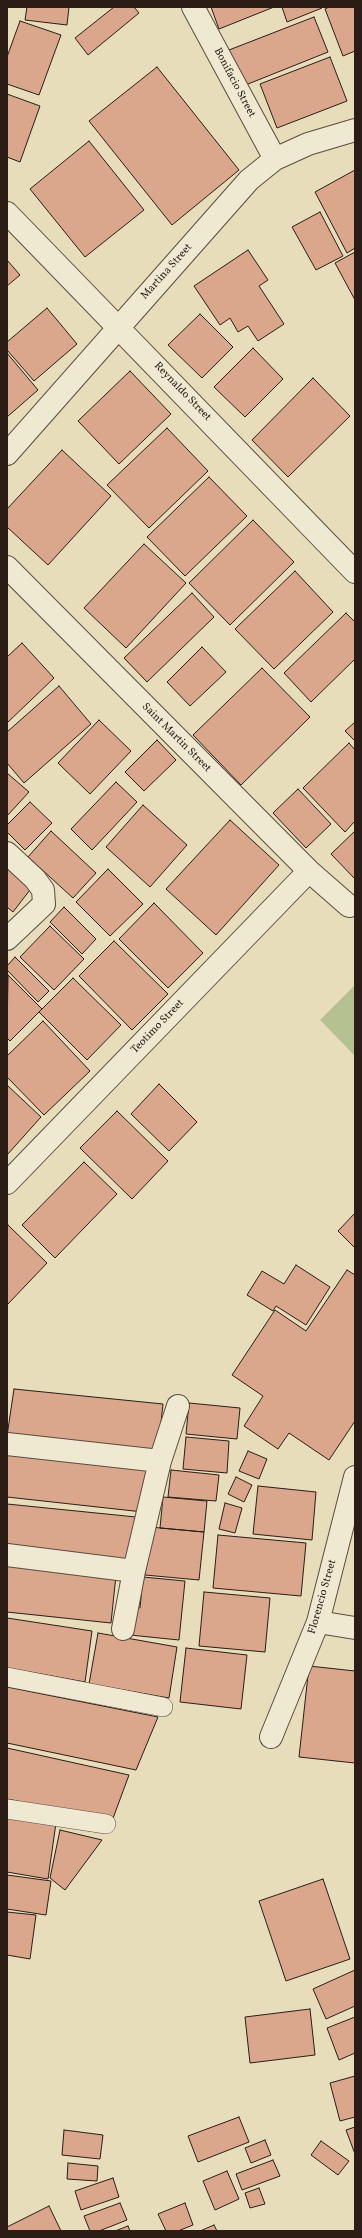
<!DOCTYPE html>
<style>
body{margin:0}
#map{position:relative;width:362px;height:2238px;overflow:hidden;background:#e7ddba;font-family:Vollkorn,serif}
canvas{display:block}
.frame{position:absolute;inset:0;border:8px solid #2b1d16;pointer-events:none}
</style>
<div id="map">
<canvas width="362" height="2238"></canvas>
<div class="frame"></div>
</div>
<script>
const c = document.querySelector('canvas').getContext('2d');
c.lineJoin = 'round';
function fillPath(path, color) {
  c.fillStyle = color;
  c.fill(path, 'evenodd');
}
function toPath(rows) {
  const path = new Path2D();
  for (const r of rows) {
    path.moveTo(r[0], r[1]);
    for (let i = 2; i < r.length; i += 2) path.lineTo(r[i], r[i + 1]);
  }
  return path;
}
function trace(path, color, width, dash) {
  c.strokeStyle = color;
  c.lineWidth = width;
  c.lineCap = dash ? 'butt' : 'round';
  c.setLineDash(dash || []);
  c.stroke(path);
}
function label(font, color, halo, rows, align = 'center') {
  c.font = font + ' Vollkorn,serif';
  c.lineWidth = 3.5;
  c.setLineDash([]);
  c.textBaseline = 'middle';
  c.strokeStyle = halo;
  c.fillStyle = color;
  for (const [text, x, y, turn = 0] of rows) {
    c.save();
    c.translate(x, y);
    c.rotate((+turn || 0) * Math.PI / 180);
    c.textAlign = isNaN(turn) ? turn : align;
    if (halo) c.strokeText(text, 0, 0);
    c.fillText(text, 0, 0);
    c.restore();
  }
}
fillPath(toPath([
 [355,985,355,1056,320,1020]
]), '#b5c190');
const building = toPath([
 [27,7,69,7,67,25,25,20,27,7],
 [114,7,134,7,139,13,88,55,75,38,114,7],
 [211,7,274,7,219,29,211,7],
 [282,7,321,7,322,8,287,22,282,7],
 [329,7,355,7,355,51,343,56,325,9,329,7],
 [314,17,328,52,243,86,229,50,314,17],
 [20,21,61,35,39,95,7,84,7,57,20,21],
 [330,57,347,101,277,128,260,84,330,57],
 [157,67,239,170,172,225,89,121,157,67],
 [7,94,40,106,20,162,7,157,7,94],
 [89,141,144,210,85,257,30,189,89,141],
 [355,170,355,248,347,253,315,192,355,170],
 [320,212,343,256,316,270,292,227,320,212],
 [248,250,268,280,259,286,284,324,258,341,248,326,238,332,230,318,220,325,194,286,248,250],
 [355,252,355,300,335,263,355,252],
 [7,260,20,275,7,286,7,260],
 [47,308,77,344,34,381,7,350,7,342,47,308],
 [200,314,233,347,202,378,168,345,200,314],
 [253,348,283,379,245,417,214,387,253,348],
 [7,353,38,390,7,417,7,353],
 [130,371,171,414,119,464,78,421,130,371],
 [313,378,350,416,288,477,252,440,313,378],
 [167,428,208,471,149,528,107,485,167,428],
 [62,450,111,496,48,565,7,527,7,509,62,450],
 [209,477,247,516,185,576,147,537,209,477],
 [253,520,294,562,230,625,189,583,253,520],
 [144,544,186,583,126,648,84,608,144,544],
 [295,571,333,612,274,669,235,629,295,571],
 [192,593,214,617,147,682,124,658,192,593],
 [346,613,355,622,355,659,311,702,284,673,346,613],
 [22,643,54,678,7,723,7,657,22,643],
 [202,647,226,672,190,706,167,682,202,647],
 [262,668,310,717,241,785,193,735,262,668],
 [59,686,91,724,24,783,7,763,7,732,59,686],
 [99,720,131,751,90,794,58,763,99,720],
 [355,722,355,741,345,731,355,722],
 [157,740,176,760,144,791,125,772,157,740],
 [349,743,355,750,355,821,345,832,303,788,349,743],
 [7,773,29,792,7,816,7,773],
 [116,782,137,802,92,850,71,829,116,782],
 [298,789,331,824,306,848,273,813,298,789],
 [30,802,52,823,25,850,7,832,7,825,30,802],
 [143,805,187,845,150,887,106,847,143,805],
 [230,820,279,865,216,935,166,889,230,820],
 [51,831,96,873,73,898,28,857,51,831],
 [355,831,355,879,331,854,355,831],
 [7,867,33,886,13,912,7,907,7,867],
 [108,869,143,904,110,936,76,902,108,869],
 [154,903,203,953,168,988,119,939,154,903],
 [64,907,96,939,82,954,50,922,64,907],
 [50,926,84,959,54,990,20,957,50,926],
 [114,941,168,994,132,1030,79,976,114,941],
 [15,957,49,991,38,1002,7,970,7,966,15,957],
 [8,975,42,1009,10,1041,7,1038,8,975],
 [73,978,121,1025,87,1060,39,1012,73,978],
 [43,1021,90,1071,44,1115,7,1077,7,1056,43,1021],
 [159,1084,197,1122,169,1151,131,1114,159,1084],
 [7,1085,41,1117,7,1155,7,1085],
 [117,1111,168,1161,132,1199,80,1148,117,1111],
 [84,1162,117,1194,55,1258,22,1225,84,1162],
 [355,1213,355,1248,338,1231,355,1213],
 [8,1225,47,1263,7,1305,7,1226,8,1225],
 [296,1265,330,1287,306,1325,276,1306,273,1311,247,1295,262,1271,284,1284,296,1265],
 [347,1270,355,1275,355,1421,329,1460,289,1433,278,1449,244,1426,263,1396,232,1375,275,1310,306,1331,347,1270],
 [14,1389,163,1404,158,1451,7,1436,14,1389],
 [189,1403,240,1408,237,1439,186,1434,189,1403],
 [186,1437,229,1441,227,1473,183,1469,186,1437],
 [248,1451,267,1459,259,1479,239,1471,248,1451],
 [7,1454,147,1468,143,1512,7,1497,7,1454],
 [171,1470,219,1475,216,1501,168,1497,171,1470],
 [236,1477,252,1485,244,1502,228,1494,236,1477],
 [258,1486,316,1492,312,1540,253,1534,258,1486],
 [163,1497,207,1501,204,1532,160,1528,163,1497],
 [225,1503,242,1508,235,1533,219,1529,225,1503],
 [7,1504,136,1517,132,1561,7,1548,7,1504],
 [150,1527,204,1532,199,1580,145,1575,150,1527],
 [218,1535,306,1543,301,1596,213,1588,218,1535],
 [7,1564,116,1575,111,1623,7,1612,7,1564],
 [143,1577,185,1581,179,1640,130,1635,133,1607,140,1608,143,1577],
 [204,1592,270,1598,265,1652,199,1646,204,1592],
 [7,1618,92,1631,85,1682,7,1668,7,1618],
 [98,1633,177,1647,169,1698,89,1684,98,1633],
 [186,1648,247,1655,241,1709,180,1702,186,1648],
 [309,1666,355,1671,355,1763,299,1757,309,1666],
 [7,1687,158,1717,136,1770,7,1743,7,1687],
 [7,1748,129,1775,112,1821,7,1799,7,1748],
 [7,1815,56,1823,48,1879,7,1872,7,1815],
 [60,1830,102,1840,65,1890,50,1878,60,1830],
 [7,1875,51,1881,46,1915,7,1909,7,1875],
 [323,1879,350,1959,286,1981,259,1901,323,1879],
 [7,1912,36,1915,30,1959,7,1955,7,1912],
 [355,1970,355,2006,326,2019,313,1989,355,1970],
 [310,2009,315,2055,250,2063,245,2017,310,2009],
 [355,2017,355,2053,339,2060,327,2028,355,2017],
 [355,2076,355,2117,340,2121,330,2083,355,2076],
 [239,2117,249,2142,198,2162,188,2136,239,2117],
 [355,2127,355,2154,346,2130,355,2127],
 [64,2130,103,2135,100,2159,62,2155,64,2130],
 [265,2140,271,2155,251,2163,245,2148,265,2140],
 [321,2141,349,2161,338,2175,311,2155,321,2141],
 [273,2160,280,2176,242,2190,236,2174,273,2160],
 [68,2163,98,2166,97,2181,67,2179,68,2163],
 [227,2171,239,2199,215,2210,203,2181,227,2171],
 [113,2178,119,2197,81,2210,75,2191,113,2178],
 [259,2188,265,2204,250,2208,245,2193,259,2188],
 [120,2203,127,2220,99,2231,90,2231,84,2216,120,2203],
 [185,2203,193,2225,178,2231,166,2231,158,2214,185,2203],
 [49,2206,61,2231,7,2231,7,2227,49,2206],
 [214,2225,217,2231,200,2231,214,2225],
 [128,2226,130,2231,115,2231,128,2226]
]);
fillPath(building, '#daa78d');
trace(building, '#2b1d16', 1);
const lane = toPath([
 [7,1677,163,1707],
 [7,1809,106,1824]
]);
const street = toPath([
 [193,7,275,159],
 [7,213,355,572],
 [7,454,249,180,275,159,308,144,355,130],
 [7,567,309,871,349,906],
 [7,853,35,879,43,890,44,904,7,939],
 [7,1183,309,871],
 [7,1444,160,1461],
 [7,1555,134,1571],
 [318,1622,355,1628],
 [123,1629,134,1571,160,1461,178,1406],
 [271,1737,318,1622,355,1477]
]);
trace(lane, '#5a4d3f', 20);
trace(street, '#5a4d3f', 24);
trace(lane, '#efe9d2', 19);
trace(street, '#efe9d2', 22);
label('11px', '#2b1d16', '#efe9d2', [
 ["Bonifacio Street",234,83,62],
 ["Martina Street",167,272,-48],
 ["Reynaldo Street",182,392,46],
 ["Saint Martin Street",176,738,45],
 ["Teotimo Street",158,1027,-46],
 ["Florencio Street",323,1597,-74]
]);
</script>
